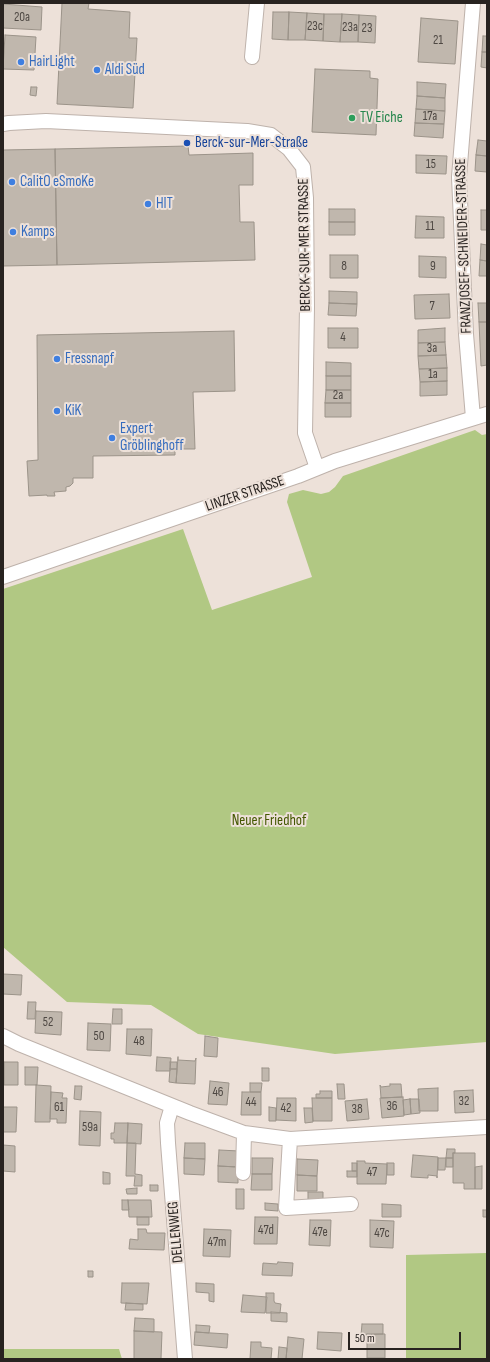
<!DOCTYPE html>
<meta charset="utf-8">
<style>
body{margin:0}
#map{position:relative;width:490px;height:1362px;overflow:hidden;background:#ede1d9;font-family:"Sofia Sans Condensed",sans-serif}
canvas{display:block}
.frame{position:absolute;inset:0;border:4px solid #282320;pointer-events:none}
.scale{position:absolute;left:348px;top:1332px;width:113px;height:18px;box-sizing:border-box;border:2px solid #282320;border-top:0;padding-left:5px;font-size:12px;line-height:14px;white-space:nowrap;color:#282320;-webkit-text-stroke:3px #ede1d9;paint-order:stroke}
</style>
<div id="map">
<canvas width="490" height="1362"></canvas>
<div class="frame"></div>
<div class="scale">50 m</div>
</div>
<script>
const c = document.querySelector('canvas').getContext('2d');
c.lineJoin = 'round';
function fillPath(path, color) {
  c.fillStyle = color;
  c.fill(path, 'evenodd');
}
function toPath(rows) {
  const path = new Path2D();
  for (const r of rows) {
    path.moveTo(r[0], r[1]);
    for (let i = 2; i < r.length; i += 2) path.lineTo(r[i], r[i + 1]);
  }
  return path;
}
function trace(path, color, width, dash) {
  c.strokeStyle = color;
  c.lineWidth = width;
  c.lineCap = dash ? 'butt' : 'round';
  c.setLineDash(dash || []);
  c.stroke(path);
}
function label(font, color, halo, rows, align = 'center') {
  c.font = font + ' "Sofia Sans Condensed",sans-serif';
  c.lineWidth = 4;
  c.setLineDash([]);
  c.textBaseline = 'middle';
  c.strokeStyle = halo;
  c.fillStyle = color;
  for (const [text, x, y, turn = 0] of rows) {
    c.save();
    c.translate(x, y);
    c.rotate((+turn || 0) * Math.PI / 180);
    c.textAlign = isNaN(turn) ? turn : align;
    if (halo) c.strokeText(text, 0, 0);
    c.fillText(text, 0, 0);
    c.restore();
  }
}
fillPath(toPath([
 [475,430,482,435,487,434,487,1042,335,1054,198,1034,151,1005,67,1002,3,947,3,589,183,529,212,610,312,577,287,502,289,494,303,490,321,494,329,492,335,487,343,476],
 [487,1253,487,1359,406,1359,406,1255],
 [3,1349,119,1349,122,1359,3,1359]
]), '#b1c883');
const building = toPath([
 [62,3,89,3,88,9,130,12,129,38,137,38,133,108,57,104,62,3],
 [3,4,42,7,41,30,3,28,3,4],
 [273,12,289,12,288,40,272,39,273,12],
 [289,12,307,13,305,40,288,40,289,12],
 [307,13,324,14,323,41,305,40,307,13],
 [324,14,342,14,340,42,323,41,324,14],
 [342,14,359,15,358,42,340,42,342,14],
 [359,15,376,16,375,43,358,42,359,15],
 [421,18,458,21,455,64,418,62,421,18],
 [5,35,36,37,34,70,3,69,5,35],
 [483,36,487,36,487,52,482,52,483,36],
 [482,52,487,52,487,68,481,67,482,52],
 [315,69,370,71,370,78,378,79,376,135,312,132,315,69],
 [417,82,446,84,445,98,417,96,417,82],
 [31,87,37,87,36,96,30,95,31,87],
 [417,96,445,98,445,111,416,109,417,96],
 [416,109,445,111,444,124,415,123,416,109],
 [415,123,444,124,443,138,414,136,415,123],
 [478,140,487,141,487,156,476,155,478,140],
 [188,146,189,155,253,153,253,185,239,185,240,222,254,222,255,260,57,265,55,149,188,146],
 [55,149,57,265,3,266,3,150,55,149],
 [416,155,447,156,446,174,416,173,416,155],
 [476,155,487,156,487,172,475,171,476,155],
 [329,209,355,209,355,222,329,222,329,209],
 [481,210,487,210,487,230,481,230,481,210],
 [416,216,444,217,444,238,415,238,416,216],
 [329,222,355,222,355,235,329,235,329,222],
 [481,244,487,245,487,261,480,260,481,244],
 [330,255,358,255,358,278,330,278,330,255],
 [419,256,446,257,446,278,419,277,419,256],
 [480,260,487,261,487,276,479,276,480,260],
 [329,291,357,292,357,304,329,303,329,291],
 [449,294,450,318,415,319,414,295,449,294],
 [329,303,357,304,356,316,328,315,329,303],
 [478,303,487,303,487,322,479,322,478,303],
 [479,322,487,322,487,365,481,366,479,322],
 [328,328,358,328,358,348,328,348,328,328],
 [445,328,445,342,418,343,418,330,445,328],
 [234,331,235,391,193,392,195,449,175,449,175,455,93,456,93,478,73,478,73,483,70,486,66,487,66,491,54,492,55,496,47,496,47,495,29,496,27,461,38,460,37,335,234,331],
 [445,342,446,355,418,356,418,343,445,342],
 [446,355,447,368,419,369,418,356,446,355],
 [326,362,351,363,351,376,326,376,326,362],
 [447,368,447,381,420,382,419,369,447,368],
 [326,376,351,376,351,390,326,390,326,376],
 [447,381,447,395,420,396,420,382,447,381],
 [326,390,351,390,351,403,325,403,326,390],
 [325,403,351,403,351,417,325,417,325,403],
 [3,974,22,975,21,995,3,994,3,974],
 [28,1002,36,1002,35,1019,27,1019,28,1002],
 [113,1009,122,1009,122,1024,112,1024,113,1009],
 [36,1011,62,1012,61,1035,35,1033,36,1011],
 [88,1023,111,1024,110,1051,87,1050,88,1023],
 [127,1029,152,1029,151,1056,126,1054,127,1029],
 [205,1036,218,1038,217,1057,204,1056,205,1036],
 [157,1057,171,1058,170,1071,156,1071,157,1057],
 [178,1057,178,1060,195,1061,196,1058,195,1084,176,1083,178,1057],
 [4,1062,18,1062,18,1085,4,1085,4,1062],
 [170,1062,177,1062,177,1069,170,1069,170,1062],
 [25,1067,38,1067,37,1085,25,1085,25,1067],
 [262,1068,269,1068,269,1081,262,1081,262,1068],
 [170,1069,177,1069,176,1083,169,1082,170,1069],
 [210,1081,229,1083,227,1105,208,1104,210,1081],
 [250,1083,262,1083,261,1092,250,1092,250,1083],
 [337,1084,344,1084,345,1099,338,1099,337,1084],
 [390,1084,401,1084,402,1097,381,1098,380,1085,381,1087,390,1086,390,1084],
 [36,1085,51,1086,50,1122,35,1122,36,1085],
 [75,1086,82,1086,81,1100,74,1099,75,1086],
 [438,1088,438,1111,419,1111,418,1089,438,1088],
 [473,1090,474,1112,455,1113,454,1091,473,1090],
 [320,1091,332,1091,332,1098,316,1098,316,1094,320,1094,320,1091],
 [51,1092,63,1093,62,1098,67,1098,66,1123,57,1123,57,1119,50,1119,51,1092],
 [242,1092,261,1092,261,1115,241,1115,242,1092],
 [403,1097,404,1116,382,1118,380,1098,403,1097],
 [277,1098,296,1098,296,1121,276,1120,277,1098],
 [312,1098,332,1098,332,1121,313,1121,312,1098],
 [367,1099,369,1119,347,1121,345,1101,367,1099],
 [410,1099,411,1114,404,1115,403,1100,410,1099],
 [410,1099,419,1099,420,1113,411,1114,410,1099],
 [3,1107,17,1107,16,1132,3,1132,3,1107],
 [269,1107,276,1108,276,1121,269,1121,269,1107],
 [304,1108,312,1108,313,1122,305,1123,304,1108],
 [80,1111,101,1112,100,1146,79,1145,80,1111],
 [115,1123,128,1123,127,1143,114,1143,114,1139,111,1139,111,1133,114,1133,115,1123],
 [128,1123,142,1124,141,1144,127,1143,128,1123],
 [127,1143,136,1143,135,1174,142,1175,142,1186,134,1186,135,1176,126,1176,127,1143],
 [185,1143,205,1143,205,1159,184,1158,185,1143],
 [3,1145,15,1146,15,1172,3,1171,3,1145],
 [447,1149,455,1149,455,1153,453,1153,453,1158,446,1158,447,1149],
 [219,1150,239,1151,238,1167,218,1166,219,1150],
 [453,1153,475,1153,475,1189,464,1189,464,1183,453,1183,453,1153],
 [413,1155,438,1157,437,1178,437,1176,428,1175,428,1178,411,1177,413,1155],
 [184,1158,205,1159,204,1175,184,1174,184,1158],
 [252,1158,273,1158,272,1174,252,1174,252,1158],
 [438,1158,446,1158,445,1170,438,1170,438,1158],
 [446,1158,453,1158,453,1167,446,1167,446,1158],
 [297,1159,318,1160,317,1176,297,1175,297,1159],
 [357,1161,365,1161,365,1163,387,1164,386,1184,357,1184,357,1161],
 [352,1163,357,1163,357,1171,352,1171,352,1163],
 [387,1163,394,1163,394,1175,387,1175,387,1163],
 [218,1166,238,1167,238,1183,218,1182,218,1166],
 [482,1166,482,1189,475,1189,475,1167,482,1166],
 [347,1171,357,1171,357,1177,347,1177,347,1171],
 [103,1172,110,1173,110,1184,103,1184,103,1172],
 [252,1174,272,1174,272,1190,251,1190,252,1174],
 [297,1175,317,1176,317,1191,297,1191,297,1175],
 [150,1185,158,1185,158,1191,150,1191,150,1185],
 [137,1188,137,1194,127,1194,126,1189,137,1188],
 [236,1189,244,1189,244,1209,236,1209,236,1189],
 [308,1192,323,1192,323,1202,308,1202,308,1192],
 [122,1200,128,1200,129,1210,122,1210,122,1200],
 [128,1200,151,1200,152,1217,129,1217,128,1200],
 [265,1203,278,1204,278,1211,265,1210,265,1203],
 [382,1204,401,1205,401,1217,382,1217,382,1204],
 [483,1210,487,1210,487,1217,483,1217,483,1210],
 [137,1217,149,1217,149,1225,137,1225,137,1217],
 [255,1217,278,1217,277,1244,254,1244,255,1217],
 [310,1220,331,1220,330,1246,309,1245,310,1220],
 [370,1220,394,1221,393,1248,370,1247,370,1220],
 [138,1229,146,1229,147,1233,165,1233,164,1250,129,1249,130,1239,138,1240,138,1229],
 [204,1229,231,1230,230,1257,203,1256,204,1229],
 [278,1262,293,1263,292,1276,262,1275,263,1263,277,1264,278,1262],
 [88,1271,93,1271,93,1277,88,1277,88,1271],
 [122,1283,149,1283,147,1304,121,1303,122,1283],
 [196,1283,214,1284,214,1302,209,1301,209,1293,196,1292,196,1283],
 [266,1293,274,1293,274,1301,275,1303,281,1304,280,1313,266,1313,266,1293],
 [243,1295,267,1297,265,1313,241,1312,243,1295],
 [126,1303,143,1304,143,1310,125,1310,126,1303],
 [271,1312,287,1313,287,1322,271,1321,271,1312],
 [135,1318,154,1319,154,1332,134,1331,135,1318],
 [362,1324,383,1324,383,1334,361,1335,362,1324],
 [196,1325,210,1326,209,1333,196,1332,196,1325],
 [134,1331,162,1332,161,1359,134,1359,134,1331],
 [195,1332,228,1334,227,1348,194,1345,195,1332],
 [318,1332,342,1333,341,1351,317,1349,318,1332],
 [367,1334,385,1334,385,1358,367,1358,367,1334],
 [288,1337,304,1339,302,1359,286,1359,288,1337],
 [251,1342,261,1342,261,1347,272,1348,271,1359,250,1359,251,1342],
 [279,1347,287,1348,286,1359,278,1359,279,1347]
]);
fillPath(building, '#c0b7ad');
trace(building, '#9b9389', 1);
const minor = toPath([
 [252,57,257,3],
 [3,124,9,123,46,121,247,131,271,135,289,149,303,167,306,198,307,307,305,433,317,468],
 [473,418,466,334,459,177,473,3],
 [3,577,298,476,335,461,487,414],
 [3,1036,19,1044,190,1113,244,1133,290,1139,487,1127],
 [172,1106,167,1123,168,1143,185,1359],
 [290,1139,286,1208,351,1204],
 [243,1173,244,1133]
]);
trace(minor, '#beb2ab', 16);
trace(minor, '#fff', 14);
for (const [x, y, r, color] of [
 [21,62,4,"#3f7fe0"],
 [97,70,4,"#3f7fe0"],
 [352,118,4,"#2e9e5b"],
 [187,143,4,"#1a4fb4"],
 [12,182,4,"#3f7fe0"],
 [148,204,4,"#3f7fe0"],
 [13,232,4,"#3f7fe0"],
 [57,359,4,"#3f7fe0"],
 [57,411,4,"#3f7fe0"],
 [112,438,4,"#3f7fe0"]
]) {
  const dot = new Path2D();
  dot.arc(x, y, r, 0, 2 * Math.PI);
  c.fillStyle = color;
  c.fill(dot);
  trace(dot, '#ede1d9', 1.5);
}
label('13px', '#4e4843', null, [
 ["20a",22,18],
 ["23c",315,27],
 ["23a",350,28],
 ["23",367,29],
 ["21",438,41],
 ["17a",430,117],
 ["15",431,165],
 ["11",430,227],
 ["8",344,267],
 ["9",433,267],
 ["7",432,307],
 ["4",343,338],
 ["3a",432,349],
 ["1a",433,375],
 ["2a",338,396],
 ["52",48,1023],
 ["50",99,1037],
 ["48",139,1042],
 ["46",218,1093],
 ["32",464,1102],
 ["44",251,1103],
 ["36",392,1107],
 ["61",59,1108],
 ["42",286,1109],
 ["38",357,1110],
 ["59a",90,1128],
 ["47",372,1173],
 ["47d",266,1231],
 ["47e",320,1233],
 ["47c",382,1234],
 ["47m",217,1243]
]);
label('15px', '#366cbe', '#ede1d9', [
 ["HairLight",29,62],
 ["Aldi Süd",105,70],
 ["CalitO eSmoKe",20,182],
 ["HIT",156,204],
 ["Kamps",21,232],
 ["Fressnapf",65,359],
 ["KiK",65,411],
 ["Expert",120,429],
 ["Gröblinghoff",120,446]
], 'left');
label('15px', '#27864d', '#ede1d9', [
 ["TV Eiche",360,118]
], 'left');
label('15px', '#164399', '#ede1d9', [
 ["Berck-sur-Mer-Straße",195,143]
], 'left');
label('15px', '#282320', '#ede1d9', [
 ["BERCK-SUR-MER STRASSE",305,245,-91],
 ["FRANZJOSEF-SCHNEIDER-STRASSE",464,246,-92],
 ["LINZER STRASSE",245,494,-19],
 ["DELLENWEG",176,1232,-95]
]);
label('15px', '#445701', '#ede1d9', [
 ["Neuer Friedhof",269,821]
]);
</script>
